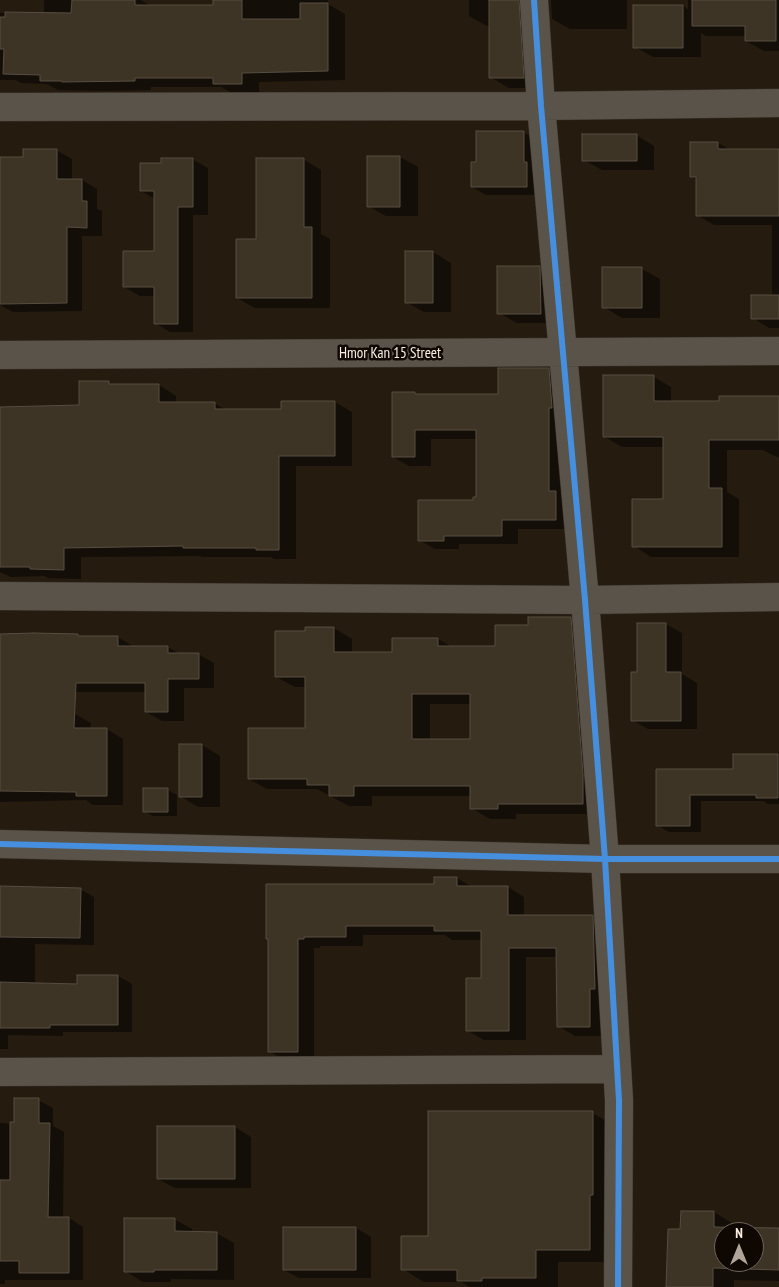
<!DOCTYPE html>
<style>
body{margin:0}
#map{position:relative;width:779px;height:1287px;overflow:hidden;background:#251b0f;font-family:"PT Sans Narrow",sans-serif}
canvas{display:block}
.north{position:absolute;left:714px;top:1222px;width:50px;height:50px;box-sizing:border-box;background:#0f0802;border:1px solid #6d645c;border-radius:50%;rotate:0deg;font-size:14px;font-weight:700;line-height:20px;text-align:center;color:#fbefe2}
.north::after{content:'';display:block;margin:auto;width:18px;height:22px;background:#b0a598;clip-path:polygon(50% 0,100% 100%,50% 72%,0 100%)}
</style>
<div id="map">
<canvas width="779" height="1287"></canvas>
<div class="north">N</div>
</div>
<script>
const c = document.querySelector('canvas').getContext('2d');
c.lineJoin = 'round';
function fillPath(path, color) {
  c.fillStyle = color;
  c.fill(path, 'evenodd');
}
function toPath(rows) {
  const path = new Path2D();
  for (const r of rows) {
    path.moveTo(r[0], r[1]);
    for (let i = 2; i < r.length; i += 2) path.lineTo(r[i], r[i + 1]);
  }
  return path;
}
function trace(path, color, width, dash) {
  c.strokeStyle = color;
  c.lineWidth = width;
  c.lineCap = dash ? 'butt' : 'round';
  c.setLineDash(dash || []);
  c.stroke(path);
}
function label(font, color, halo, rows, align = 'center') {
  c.font = font + ' "PT Sans Narrow",sans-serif';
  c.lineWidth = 5;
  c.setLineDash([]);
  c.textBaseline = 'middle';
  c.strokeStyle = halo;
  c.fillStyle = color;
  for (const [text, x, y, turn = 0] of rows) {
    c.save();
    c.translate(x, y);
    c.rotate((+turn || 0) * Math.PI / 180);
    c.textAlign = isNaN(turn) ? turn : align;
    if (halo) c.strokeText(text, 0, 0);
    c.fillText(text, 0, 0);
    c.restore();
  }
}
fillPath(toPath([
 [44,0,141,0,151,6,215,6,215,0,328,0,328,4,345,14,345,80,259,82,259,93,232,93,221,87,151,87,151,90,105,91,58,90,47,84,21,83,16,80,0,80,0,13,44,14],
 [469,0,541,0,541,88,509,88,490,77,490,26,487,26,469,16],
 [551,0,627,0,627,29,570,29,552,19],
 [688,0,779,0,779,51,764,51,746,41,746,36,706,36,701,33,701,57,653,57,635,47,683,6,688,9],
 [523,132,538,140,541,195,486,195,472,187,477,163],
 [636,135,654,146,654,170,602,170,584,160],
 [691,143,718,143,730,150,779,150,779,328,769,328,753,318,772,296,772,225,714,225,697,215,697,180,691,177],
 [56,150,72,159,72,180,82,180,97,189,97,209,102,211,102,236,82,236,82,311,13,312,0,305,0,159,25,158],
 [368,157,400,157,418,167,418,216,386,216,368,206],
 [192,159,208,168,208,215,193,215,193,332,170,332,155,323,155,296,140,296,124,287,155,252,155,199,141,191,163,164],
 [303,159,321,170,321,234,330,239,330,308,255,308,237,298,257,240],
 [406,252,433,252,451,263,451,312,424,312,406,302],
 [539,267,557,278,559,323,517,323,499,313],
 [604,269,642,269,660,279,660,318,622,318,604,307],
 [548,369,564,378,571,529,518,529,518,544,459,544,459,549,435,549,419,540,478,498,478,439,431,439,431,466,409,466,393,457,415,393,419,395,500,395],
 [654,377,671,387,671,402,720,402,720,397,779,396,779,458,763,450,727,450,727,492,739,499,739,557,651,557,634,546,665,500,665,447,622,447,605,437],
 [108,382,114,385,159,385,176,396,176,403,214,403,226,410,282,410,335,402,352,412,352,466,296,466,296,559,274,559,271,557,202,557,199,556,81,557,81,579,48,578,45,576,11,577,0,572,0,407,80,406],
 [570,618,589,629,601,814,516,814,516,819,490,819,471,808,471,796,372,796,372,806,349,806,317,789,267,789,249,779,306,729,306,687,295,687,276,677,306,632,334,628,352,639,352,653,394,653,438,639,452,647,496,647,530,626],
 [430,704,471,704,471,740,430,740],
 [666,624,682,633,682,674,697,683,697,729,648,729,632,720,638,674],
 [0,635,78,635,82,637,118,637,134,647,168,647,180,654,198,654,214,663,214,688,184,688,184,721,162,721,146,712,146,692,72,692,0,683],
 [75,714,91,723,90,729,107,729,123,739,123,805,93,805,86,800,0,802,0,717],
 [202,745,220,756,220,807,198,807,180,796],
 [734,756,779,756,779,804,768,804,764,801,701,801,701,832,669,832,657,825,657,770,734,770],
 [144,790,168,790,177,795,177,816,153,816,144,811],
 [457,878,472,887,508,887,524,897,524,916,592,916,609,926,607,1036,575,1036,558,1026,557,957,526,957,526,1040,484,1040,468,1031,482,979,482,940,452,940,445,935,363,935,363,946,320,946,320,948,314,948,314,1061,286,1061,269,1051,269,940,267,939],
 [0,887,80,889,94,897,94,945,35,944,35,984,78,985,118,976,132,984,132,1032,63,1032,63,1036,8,1035,8,1049,0,1049],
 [38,1100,53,1108,53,1126,64,1132,63,1218,69,1218,83,1227,83,1280,5,1280,5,1284,0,1284,0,1123,15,1124],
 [592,1113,614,1125,612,1262,558,1262,558,1287,470,1287,461,1282,424,1282,403,1269],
 [235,1127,251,1137,251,1188,175,1188,158,1179],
 [714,1212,735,1225,735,1228,779,1230,779,1281,734,1280,734,1287,668,1287,681,1230],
 [724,1232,754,1232,754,1262,724,1262],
 [174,1219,192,1229,192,1233,216,1233,234,1243,234,1280,171,1279,171,1282,143,1282,125,1271],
 [356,1228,371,1237,371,1278,299,1278,284,1270]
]), '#0007');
const building = toPath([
 [72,0,135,0,135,5,213,5,213,0,242,0,242,19,300,19,300,3,328,3,328,71,242,73,242,84,213,84,213,78,135,78,135,81,62,82,61,81,40,81,40,75,3,74,4,49,0,49,0,17,5,17,5,12,71,13,72,0],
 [489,0,519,0,524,78,489,78,489,0],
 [692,0,776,0,776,41,745,41,745,26,692,26,692,0],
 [633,5,683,5,683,48,633,48,633,5],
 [476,131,524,131,524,162,527,162,527,187,471,187,471,162,476,162,476,131],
 [582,134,637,134,637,161,582,161,582,134],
 [690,142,718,142,718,149,779,149,779,216,696,216,696,177,690,177,690,142],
 [23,149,57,149,57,179,82,179,82,201,87,201,87,228,67,227,67,303,0,304,0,157,23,157,23,149],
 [367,156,400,156,400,207,367,207,367,156],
 [161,158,193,158,193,207,178,207,178,324,154,324,154,287,123,287,123,251,154,251,154,191,140,191,140,163,161,163,161,158],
 [256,158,304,158,304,227,312,227,312,298,236,298,236,239,256,239,256,158],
 [405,251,433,251,433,303,405,303,405,251],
 [497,266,540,266,541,314,497,314,497,266],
 [602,267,642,267,642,308,602,308,602,267],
 [751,295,779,295,779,319,751,319,751,295],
 [498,368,549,368,552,408,549,408,549,491,556,491,556,520,502,520,502,536,444,536,444,541,418,541,418,500,473,500,473,497,476,497,476,430,415,430,415,457,392,457,392,392,415,392,415,394,498,394,498,368],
 [603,375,654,375,654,401,719,401,719,396,779,396,779,440,709,440,709,488,722,488,722,547,632,547,632,499,663,499,663,437,603,437,603,375],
 [79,381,109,381,109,384,159,384,159,402,215,402,215,409,281,409,281,401,335,401,335,456,279,456,279,550,256,550,256,548,183,548,183,546,64,548,64,570,30,569,30,567,0,567,0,407,79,405,79,381],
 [528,617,571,617,583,774,583,804,498,804,498,809,470,809,470,786,354,786,354,796,329,796,329,785,307,785,307,779,248,779,248,728,305,728,305,677,275,677,275,631,305,631,305,627,334,627,334,652,392,652,392,638,438,638,438,646,495,646,495,625,528,625,528,617],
 [412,694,470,694,470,739,412,739,412,694],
 [637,623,666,623,666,672,681,672,681,721,631,721,631,672,637,672,637,623],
 [34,633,78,634,78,636,118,636,118,646,168,646,168,653,199,653,199,679,168,679,168,712,145,712,145,683,76,683,74,728,107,728,107,796,76,796,76,792,0,791,0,634,34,633],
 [179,744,202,744,202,797,179,797,179,744],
 [733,754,778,754,778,798,756,798,756,795,690,795,690,826,656,826,656,769,733,769,733,754],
 [143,788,168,788,168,812,143,812,143,788],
 [434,877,457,877,457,886,508,886,508,915,593,915,595,989,590,989,590,1027,557,1027,556,948,509,948,509,1031,466,1031,466,978,481,978,481,931,434,931,434,926,346,926,346,937,304,937,304,939,298,939,298,1052,268,1052,268,939,266,939,266,884,434,884,434,877],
 [0,886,81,888,80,938,0,937,0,886],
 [77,975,118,975,118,1025,50,1025,50,1028,0,1028,0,982,77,984,77,975],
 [14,1098,39,1098,39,1123,50,1123,48,1217,69,1217,69,1273,19,1273,19,1261,0,1261,0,1180,10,1180,10,1122,14,1122,14,1098],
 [428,1111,593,1111,593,1195,590,1195,590,1250,536,1250,536,1278,482,1278,482,1281,457,1281,457,1270,401,1270,401,1236,428,1236,428,1111],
 [157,1126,235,1126,235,1179,157,1179,157,1126],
 [681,1211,714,1211,714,1227,779,1228,779,1270,713,1268,713,1287,666,1287,668,1229,680,1229,681,1211],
 [724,1232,754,1232,754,1262,724,1262,724,1232],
 [124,1218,175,1218,175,1231,217,1232,217,1270,154,1270,154,1272,124,1272,124,1218],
 [283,1227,356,1227,356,1270,283,1270,283,1227]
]);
fillPath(building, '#3e3425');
trace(building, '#564e43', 1);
const minor = toPath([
 [534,0,541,106,585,600,605,859,619,1100,618,1287],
 [0,107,541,106,779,103],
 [0,355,779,351],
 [0,596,585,600,779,597],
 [0,844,605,859,779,859],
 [0,1072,617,1069]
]);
trace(minor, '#3c352d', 29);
trace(minor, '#5a534a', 28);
trace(toPath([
 [534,0,541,106,585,600,605,859,619,1100,618,1287],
 [0,844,605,859,779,859]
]), '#468fdf', 6);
label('15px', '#fbefe2', '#0f0802', [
 ["Hmor Kan 15 Street",390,354]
]);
</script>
